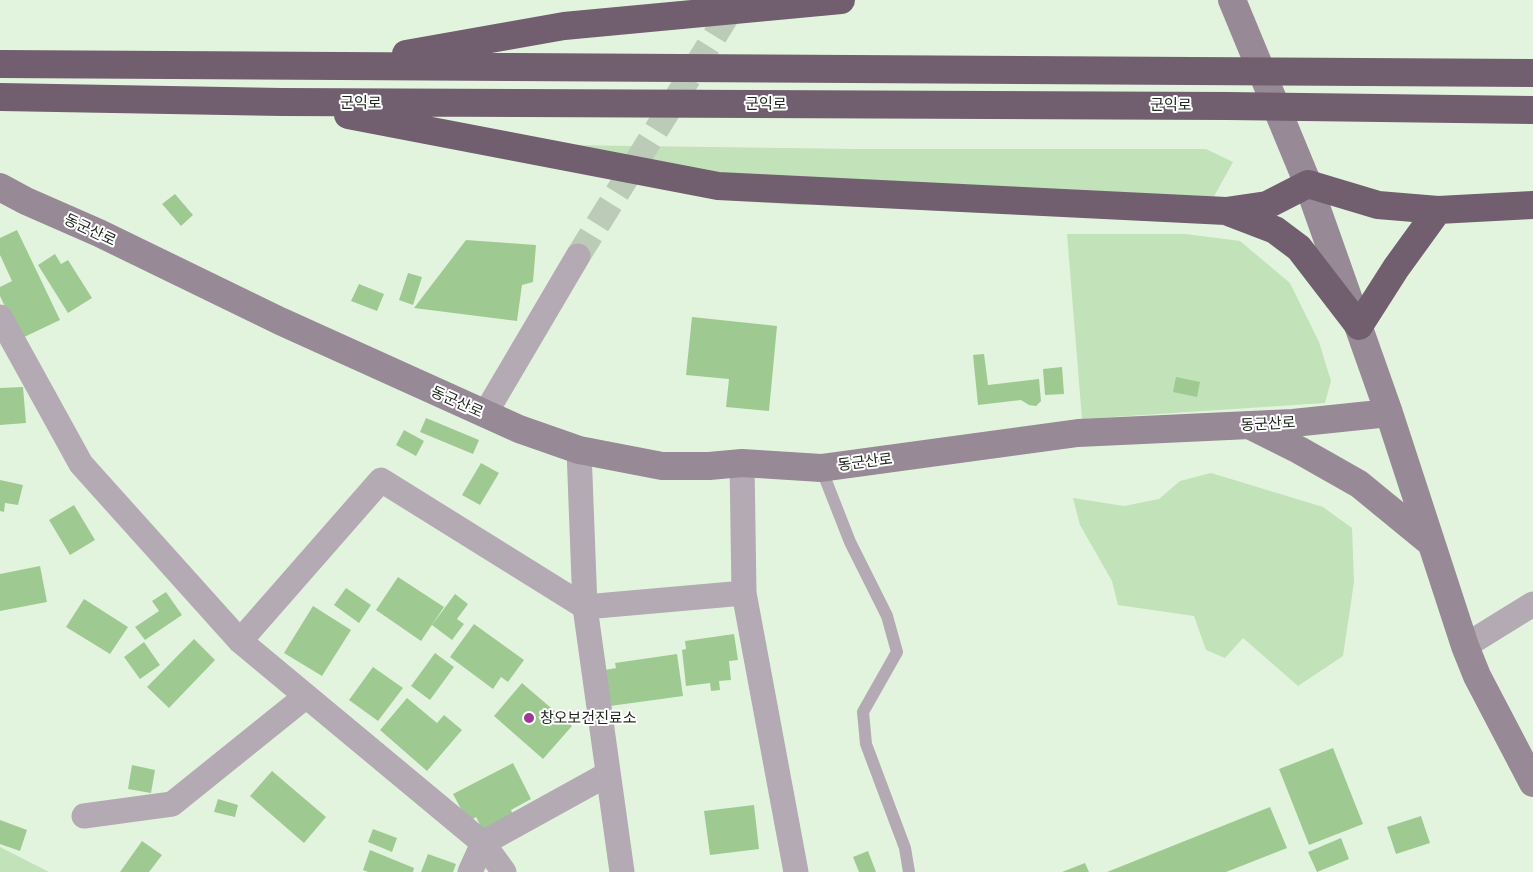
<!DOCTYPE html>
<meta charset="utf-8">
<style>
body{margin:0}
canvas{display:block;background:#e2f4dd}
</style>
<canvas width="1533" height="872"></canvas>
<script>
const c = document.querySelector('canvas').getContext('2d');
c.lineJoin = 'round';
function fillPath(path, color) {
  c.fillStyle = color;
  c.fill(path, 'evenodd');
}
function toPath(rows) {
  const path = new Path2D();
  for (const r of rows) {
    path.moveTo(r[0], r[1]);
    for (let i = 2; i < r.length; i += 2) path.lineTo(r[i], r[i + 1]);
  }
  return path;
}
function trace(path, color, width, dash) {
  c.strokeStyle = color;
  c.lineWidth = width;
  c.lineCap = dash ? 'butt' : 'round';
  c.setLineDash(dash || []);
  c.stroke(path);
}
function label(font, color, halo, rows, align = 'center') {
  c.font = font + ' Lato,"Noto Sans KR",sans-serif';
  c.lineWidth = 4;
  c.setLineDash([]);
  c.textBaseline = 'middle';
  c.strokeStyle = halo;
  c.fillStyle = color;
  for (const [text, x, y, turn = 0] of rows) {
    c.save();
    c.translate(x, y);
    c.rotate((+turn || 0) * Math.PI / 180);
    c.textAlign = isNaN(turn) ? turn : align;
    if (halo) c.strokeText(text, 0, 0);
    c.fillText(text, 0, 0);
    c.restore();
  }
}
fillPath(toPath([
 [489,144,857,149,1206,149,1233,162,1212,200,957,195,801,205,734,201,662,186,495,157],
 [1067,234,1185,234,1240,241,1290,283,1319,342,1331,381,1325,403,1082,419],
 [1211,473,1323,507,1352,528,1354,582,1343,656,1298,686,1243,638,1225,658,1206,650,1194,616,1118,605,1112,581,1080,525,1073,498,1124,506,1159,499,1180,481],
 [0,847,49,872,0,872]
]), '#c2e2b9');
fillPath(toPath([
 [175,194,193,215,181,226,162,204],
 [17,230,60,320,20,339,0,296,0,287,12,281,0,255,0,238],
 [466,240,536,245,533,282,522,285,517,321,414,308],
 [55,254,61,264,68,260,92,298,68,313,38,265],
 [408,273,422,277,413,305,399,300],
 [359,284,384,294,377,311,351,301],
 [692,317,777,326,769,411,726,407,729,379,686,375],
 [984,354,988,385,1039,379,1041,401,1036,406,1029,405,1021,400,978,405,973,355],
 [1062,367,1064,394,1045,395,1043,369],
 [1176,377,1200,382,1197,397,1173,392],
 [23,387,26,423,0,425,0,388],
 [426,418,479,440,473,454,420,432],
 [404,430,424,441,416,456,396,445],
 [481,463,499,473,480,505,462,495],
 [0,480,23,485,18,505,5,503,4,512,0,511],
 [74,505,95,540,70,555,49,520],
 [40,566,47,602,0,611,0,574],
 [398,577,444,607,421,641,376,610],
 [346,588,371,605,359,623,334,605],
 [166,592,182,615,145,640,135,627,159,611,152,601],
 [455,594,468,604,457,619,464,624,452,640,432,625],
 [84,599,128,627,110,654,66,627],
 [313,606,351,630,322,676,284,653],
 [474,624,524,660,508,682,501,677,493,689,450,657],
 [734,634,738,660,729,661,731,680,719,681,720,690,711,691,710,683,686,686,682,650,686,649,685,641],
 [194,639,215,660,169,708,147,687],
 [144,642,160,665,140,679,124,657],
 [435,653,454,667,430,700,411,686],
 [677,654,683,696,610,706,605,670,616,668,615,663],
 [373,667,403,688,378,721,349,700],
 [522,683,572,726,543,759,494,716],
 [407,698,437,723,444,715,462,730,427,771,380,730],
 [1333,748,1363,824,1309,845,1279,769],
 [513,763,531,799,511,810,514,817,484,832,476,817,468,822,453,794],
 [132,765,155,770,151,793,128,789],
 [272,771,326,817,304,843,250,796],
 [218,799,238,805,235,817,214,812],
 [754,805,759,849,710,855,704,811],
 [1270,807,1287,848,1226,872,1107,872],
 [1421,816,1430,843,1396,854,1387,827],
 [0,820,27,830,20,851,0,844],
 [373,829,397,838,392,852,368,842],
 [1341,838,1349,859,1317,872,1308,852],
 [142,841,162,855,149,872,120,872],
 [370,850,414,868,413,872,368,872,363,870],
 [868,851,876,872,859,872,853,857],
 [428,854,456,864,453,872,421,872],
 [1085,863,1089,872,1062,872]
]), '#9eca92');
trace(toPath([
 [578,256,737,0]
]), '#bbcbb7', 25, [25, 12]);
trace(toPath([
 [821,468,850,542,887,616,897,652,863,712,866,744,905,848,909,872]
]), '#b4aab3', 12);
trace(toPath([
 [0,317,81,464,240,641,483,843,504,872],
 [485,414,578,256],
 [579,450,585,607,622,872],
 [742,463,744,593,796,872],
 [240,641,381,480,585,607,744,593],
 [1465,646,1533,604],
 [84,816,172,804,305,697],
 [470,872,483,843,608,774]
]), '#b4aab3', 25);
trace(toPath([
 [1232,0,1308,184,1389,413,1465,646,1477,676,1533,783],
 [0,187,26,201,99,233,280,321,519,429,579,450,662,466,709,466,742,463,821,468,1078,433,1293,423,1389,413],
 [1251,426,1299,450,1359,484,1431,543]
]), '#988996', 28);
trace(toPath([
 [406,54,564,26,841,0],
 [0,64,1533,73],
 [0,97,282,102,1227,106,1533,110],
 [348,115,718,186,1226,211,1267,205,1308,184,1378,205,1438,210,1533,205],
 [1228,212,1275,230,1299,248,1359,326,1396,268,1438,210]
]), '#715e6f', 28);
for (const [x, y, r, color] of [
 [529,718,6,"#9f3698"]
]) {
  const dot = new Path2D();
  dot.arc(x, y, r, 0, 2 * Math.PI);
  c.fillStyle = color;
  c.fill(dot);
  trace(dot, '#fff', 2);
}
label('15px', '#21281f', '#fff', [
 ["군익로",361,103],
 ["군익로",766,104],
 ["군익로",1171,105],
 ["동군산로",90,230,25],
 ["동군산로",457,402,24],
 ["동군산로",1268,424,-3],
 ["동군산로",865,462,-7]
]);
label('15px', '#21281f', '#fff', [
 ["창오보건진료소",540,718]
], 'left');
</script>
